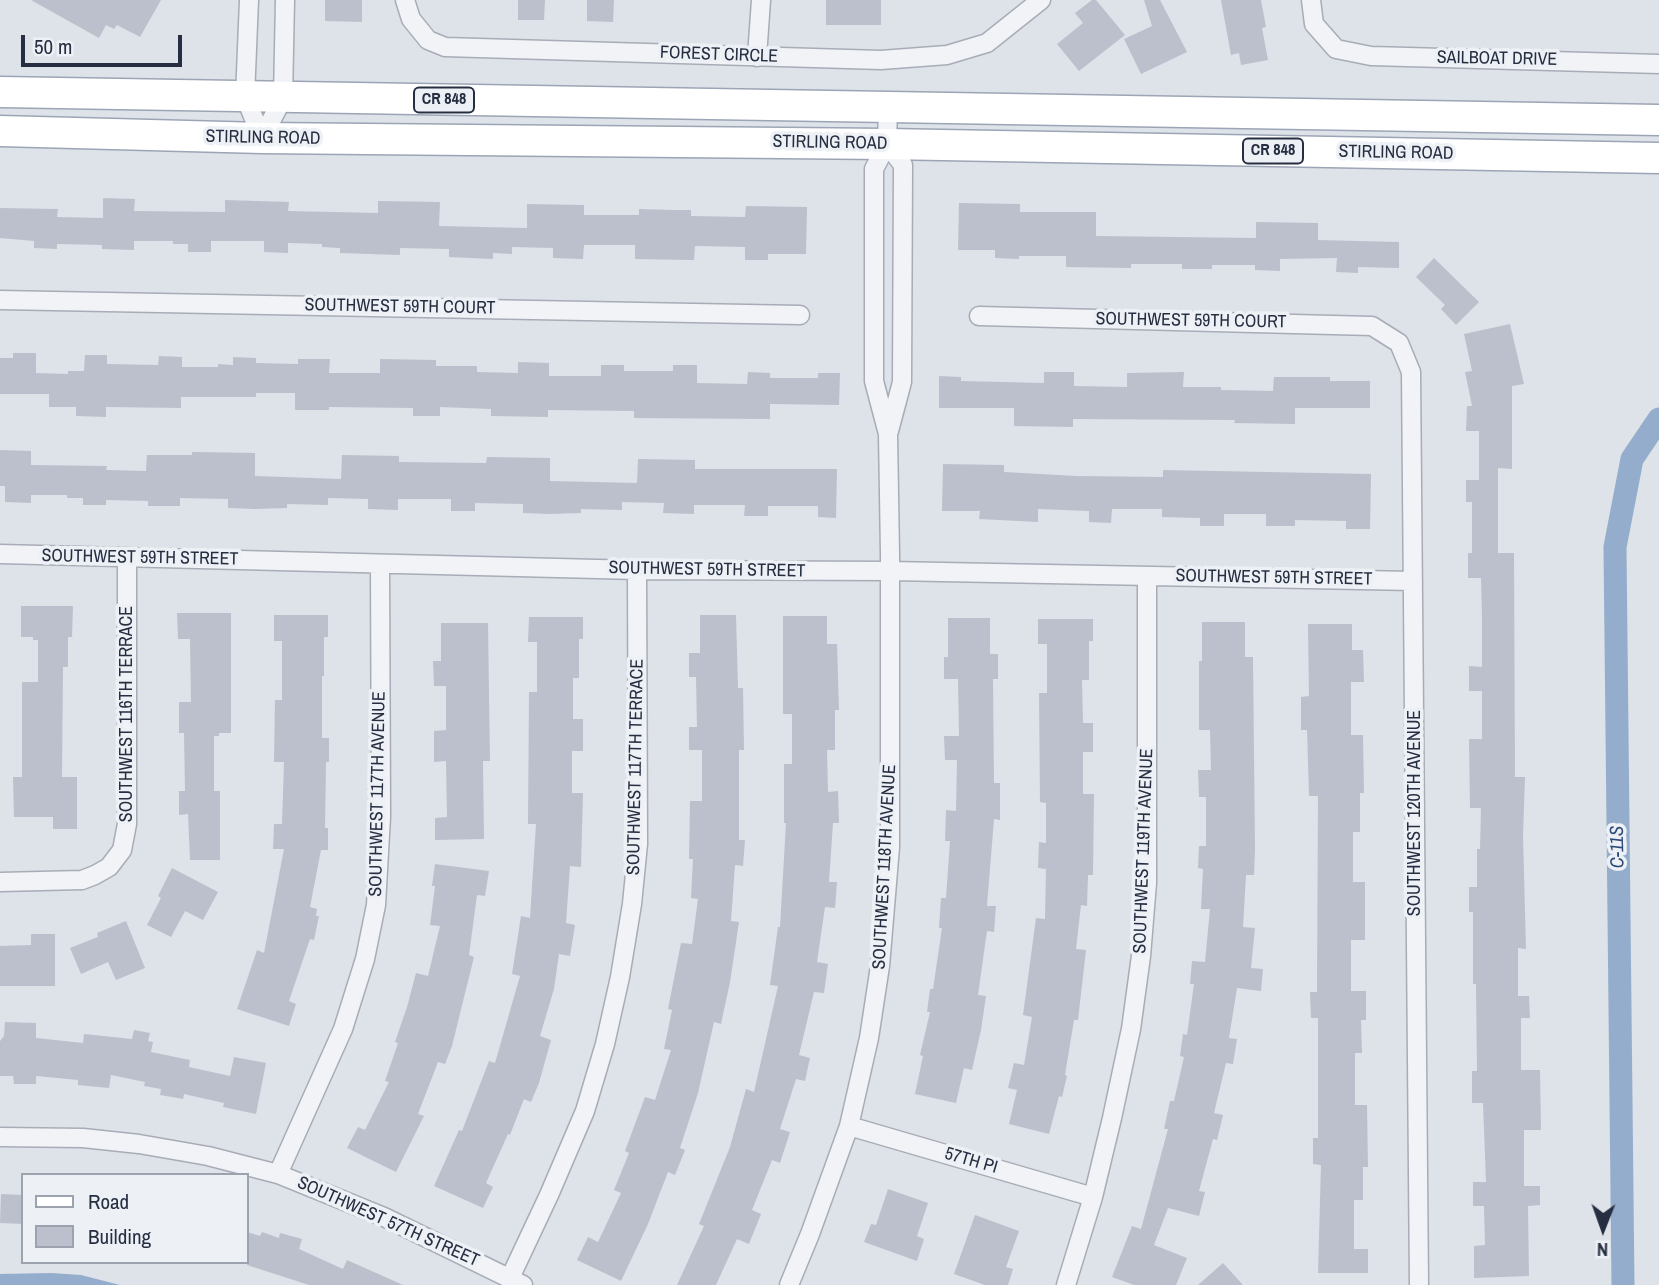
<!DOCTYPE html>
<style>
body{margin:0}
#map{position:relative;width:1659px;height:1285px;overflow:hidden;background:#dee2e9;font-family:"Archivo Narrow",sans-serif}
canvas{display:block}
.legend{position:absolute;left:21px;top:1173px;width:228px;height:91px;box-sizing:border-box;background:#edf1f6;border:2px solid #9da3ae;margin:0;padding:9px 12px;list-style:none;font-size:21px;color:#262e41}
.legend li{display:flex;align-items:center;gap:14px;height:35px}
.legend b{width:35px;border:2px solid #9da3ae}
.north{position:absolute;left:1568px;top:1194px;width:70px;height:70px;-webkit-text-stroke:5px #edf1f6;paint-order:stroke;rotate:181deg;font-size:19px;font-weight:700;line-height:28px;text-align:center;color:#262e41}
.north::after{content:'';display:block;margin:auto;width:24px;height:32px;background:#262e41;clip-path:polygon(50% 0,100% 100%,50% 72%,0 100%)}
.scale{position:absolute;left:21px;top:35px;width:161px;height:32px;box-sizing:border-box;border:4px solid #262e41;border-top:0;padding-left:9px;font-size:21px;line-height:24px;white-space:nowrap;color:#262e41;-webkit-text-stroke:5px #edf1f6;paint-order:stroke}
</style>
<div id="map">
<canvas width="1659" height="1285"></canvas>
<ul class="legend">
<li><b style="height:9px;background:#fff"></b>Road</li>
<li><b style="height:19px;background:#bbc0cc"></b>Building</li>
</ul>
<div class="north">N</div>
<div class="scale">50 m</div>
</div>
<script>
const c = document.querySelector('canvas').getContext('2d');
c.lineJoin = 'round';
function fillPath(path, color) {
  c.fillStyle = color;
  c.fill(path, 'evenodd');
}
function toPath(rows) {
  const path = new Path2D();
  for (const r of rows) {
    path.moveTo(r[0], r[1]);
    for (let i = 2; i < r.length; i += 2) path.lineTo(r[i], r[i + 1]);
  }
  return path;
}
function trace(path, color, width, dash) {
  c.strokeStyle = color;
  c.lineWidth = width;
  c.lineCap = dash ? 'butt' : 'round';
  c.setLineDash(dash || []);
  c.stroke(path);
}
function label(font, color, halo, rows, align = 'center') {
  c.font = font + ' "Archivo Narrow",sans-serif';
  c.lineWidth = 7;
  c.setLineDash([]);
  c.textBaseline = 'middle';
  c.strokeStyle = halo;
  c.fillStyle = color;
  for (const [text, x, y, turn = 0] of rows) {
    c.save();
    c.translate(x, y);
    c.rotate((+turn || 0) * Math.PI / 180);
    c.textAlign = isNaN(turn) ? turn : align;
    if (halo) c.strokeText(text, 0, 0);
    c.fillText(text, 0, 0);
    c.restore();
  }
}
fillPath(toPath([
 [51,1273,81,1275,120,1285,0,1285,0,1274]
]), '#95adcc');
trace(toPath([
 [1623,1285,1615,547,1632,459,1659,419]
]), '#95adcc', 23);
fillPath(toPath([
 [31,0,161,0,140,37,117,25,114,29,106,25,99,38],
 [325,0,362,0,362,22,325,21],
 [518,0,545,0,544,20,518,20],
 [587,0,614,0,613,22,587,21],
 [826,0,881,0,881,25,826,25],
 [1092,0,1096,0,1125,35,1079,71,1057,44,1083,23,1075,13],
 [1144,0,1160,0,1187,52,1141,74,1124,39,1152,26],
 [1221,0,1261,0,1266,27,1262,28,1268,60,1241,65,1239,53,1231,55],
 [103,198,135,199,134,211,225,212,225,200,289,202,288,211,378,213,378,201,440,202,439,226,527,228,527,204,584,205,584,215,639,215,639,209,672,210,691,210,691,216,745,217,746,206,807,207,806,254,768,254,768,260,745,260,745,247,695,246,694,260,635,259,635,245,584,245,583,259,553,258,553,248,512,247,512,254,493,253,493,259,449,257,449,249,400,248,400,255,340,253,340,248,322,247,322,244,288,243,288,253,264,252,264,241,211,241,211,252,188,252,188,244,173,244,173,241,134,241,134,250,102,249,102,245,57,244,57,249,34,248,34,241,0,238,0,208,58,209,57,217,103,218],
 [959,203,1020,204,1020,212,1096,212,1096,236,1256,238,1256,222,1318,223,1318,240,1399,242,1399,268,1358,267,1358,273,1336,272,1337,258,1280,259,1280,271,1255,270,1255,265,1212,265,1212,269,1182,269,1182,264,1131,264,1131,268,1066,267,1066,256,1019,256,1019,259,995,258,995,250,958,250],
 [1434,258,1479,302,1456,325,1441,309,1445,305,1416,277],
 [1510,324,1524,384,1512,386,1512,469,1498,468,1498,553,1514,553,1515,777,1525,777,1523,836,1526,949,1518,948,1518,996,1529,996,1530,1018,1521,1018,1521,1070,1540,1070,1541,1130,1524,1130,1524,1186,1540,1186,1540,1205,1528,1206,1529,1276,1474,1278,1474,1246,1485,1245,1484,1206,1473,1206,1473,1182,1486,1182,1483,1103,1472,1103,1472,1071,1477,1071,1476,984,1473,984,1473,912,1469,912,1469,887,1477,887,1477,849,1480,849,1481,808,1470,808,1469,739,1482,739,1482,691,1469,691,1469,666,1482,667,1482,616,1481,578,1468,578,1468,553,1472,553,1472,502,1466,502,1466,480,1479,480,1479,431,1466,431,1467,406,1472,406,1465,372,1472,371,1464,334],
 [13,353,36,353,36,373,68,374,68,371,84,371,85,355,107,355,107,364,158,365,159,356,182,357,182,367,218,367,218,364,233,365,233,357,256,358,256,363,298,364,298,359,330,359,329,373,380,373,380,359,436,360,436,366,477,366,477,372,518,373,518,362,549,363,549,376,601,376,601,365,624,365,624,371,673,371,673,365,697,365,697,383,747,384,748,372,770,373,770,378,818,378,818,373,840,373,839,405,770,404,770,419,634,418,634,411,548,410,548,417,491,416,491,409,440,407,440,416,413,416,413,408,329,407,329,410,295,410,295,393,256,393,256,397,181,397,181,408,106,407,106,417,76,416,76,407,49,407,49,394,0,394,0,358,13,358],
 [1044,372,1074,372,1074,386,1127,387,1127,373,1184,372,1183,387,1221,387,1221,390,1273,391,1274,377,1330,377,1330,381,1370,381,1370,408,1295,408,1295,424,1234,423,1235,420,1073,419,1073,427,1014,426,1014,408,939,408,939,376,961,377,961,381,1044,383],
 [0,450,31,451,31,465,107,466,106,470,146,471,147,455,192,455,192,452,255,453,255,476,341,479,342,455,399,456,399,462,486,463,487,457,550,458,550,481,637,483,638,459,695,460,695,469,837,469,836,518,818,517,818,506,768,506,768,516,744,516,745,505,694,505,694,514,663,513,664,503,622,502,622,510,581,509,581,513,549,514,523,513,523,504,475,503,475,511,451,511,451,499,398,499,398,510,368,509,368,499,328,498,328,505,287,504,287,508,255,509,228,508,228,499,180,498,180,506,148,506,148,501,106,500,106,505,83,505,83,498,67,498,67,495,31,495,31,503,5,502,5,486,0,486],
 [943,464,1004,465,1004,472,1076,476,1163,477,1163,470,1371,474,1370,529,1346,529,1346,521,1295,520,1295,526,1266,526,1266,514,1224,514,1224,526,1200,526,1200,518,1162,517,1162,509,1112,509,1111,523,1089,522,1089,511,1038,509,1038,522,979,519,980,511,942,511],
 [21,606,73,606,72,637,68,637,68,667,63,667,62,777,77,777,77,829,53,829,53,817,14,817,13,777,22,777,22,682,38,682,38,640,33,640,33,637,21,637],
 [177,613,231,613,231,733,219,733,219,736,214,736,214,791,220,791,220,860,190,860,188,814,179,815,179,791,185,791,184,733,179,733,179,702,191,702,190,639,178,639],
 [274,615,328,615,328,637,324,637,324,676,322,676,322,738,329,738,329,762,326,762,325,828,328,828,328,850,321,850,310,907,317,909,316,916,319,916,314,940,310,939,289,1001,296,1004,289,1026,237,1009,257,950,264,953,284,849,273,849,274,824,282,824,284,762,274,762,275,700,282,700,282,641,274,641],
 [700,615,736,615,738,688,743,688,744,750,739,750,739,840,745,840,743,866,735,865,731,921,739,922,730,982,721,1024,714,1022,698,1093,680,1148,685,1150,675,1175,668,1172,648,1224,621,1281,577,1260,588,1237,598,1242,621,1193,614,1190,629,1153,625,1151,645,1097,655,1100,671,1050,664,1049,672,1010,668,1009,681,943,692,944,698,899,691,898,693,859,689,859,690,801,702,801,702,750,689,750,689,727,697,727,696,677,689,677,689,653,700,653],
 [783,616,827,616,827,644,837,644,839,710,835,710,835,750,827,750,828,792,838,791,839,823,833,823,829,882,837,882,835,908,825,907,817,962,828,964,824,993,814,992,799,1055,810,1058,805,1081,796,1079,780,1129,790,1132,780,1163,772,1160,752,1210,761,1214,749,1244,737,1239,716,1285,677,1285,704,1226,699,1224,730,1147,746,1089,754,1092,778,986,770,985,778,927,780,927,786,823,784,823,784,764,792,764,792,714,783,714],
 [529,617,583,617,583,639,579,639,579,678,573,678,573,719,583,719,583,751,572,751,572,793,583,793,581,867,570,866,566,923,575,925,570,956,559,954,554,989,540,1036,551,1040,539,1083,531,1102,524,1099,510,1135,508,1134,486,1183,493,1187,483,1208,434,1186,459,1130,462,1131,489,1061,495,1063,520,976,512,974,521,916,530,918,536,824,528,824,529,692,537,692,537,642,528,642],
 [948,618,990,618,990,654,998,654,998,679,993,679,994,783,1000,783,1000,820,994,819,987,906,996,906,994,932,987,931,978,995,986,996,981,1030,972,1070,964,1068,956,1103,915,1094,923,1056,920,1055,930,1012,927,1012,930,989,933,989,942,928,939,928,941,898,946,898,950,841,945,841,946,810,956,811,957,760,945,760,944,736,959,736,958,679,944,679,944,657,948,657],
 [1038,619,1093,619,1093,641,1089,641,1089,680,1082,680,1083,723,1093,723,1093,752,1083,752,1083,794,1094,794,1093,875,1088,875,1087,906,1081,905,1076,949,1086,950,1078,1020,1074,1020,1065,1075,1067,1076,1062,1097,1059,1096,1049,1134,1009,1124,1017,1090,1008,1088,1014,1063,1024,1065,1032,1017,1023,1015,1036,918,1045,919,1046,869,1038,868,1039,842,1046,843,1046,803,1040,802,1039,693,1047,693,1047,644,1038,644],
 [1202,622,1245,622,1245,657,1253,657,1255,849,1254,875,1246,875,1243,927,1255,928,1251,968,1263,969,1261,991,1237,988,1229,1038,1237,1039,1233,1064,1226,1063,1214,1113,1223,1115,1217,1140,1213,1139,1199,1191,1205,1192,1199,1216,1168,1208,1154,1245,1187,1258,1176,1285,1134,1285,1112,1277,1132,1226,1141,1229,1168,1129,1164,1129,1170,1101,1174,1101,1184,1057,1180,1056,1183,1034,1187,1035,1194,984,1190,984,1192,961,1205,962,1210,909,1201,909,1203,869,1198,868,1199,846,1206,846,1206,797,1199,797,1198,770,1211,770,1210,730,1199,730,1199,661,1202,661],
 [441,623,488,623,490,761,483,761,484,839,435,840,435,818,447,817,446,761,434,762,434,731,446,730,446,686,434,686,433,661,441,661],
 [1308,624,1352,624,1352,650,1363,650,1364,682,1351,682,1351,735,1363,735,1364,793,1360,793,1360,832,1353,832,1353,882,1365,882,1365,940,1351,940,1351,991,1366,991,1366,1020,1361,1020,1362,1053,1355,1053,1355,1105,1367,1105,1368,1167,1363,1167,1363,1200,1354,1200,1354,1249,1368,1249,1368,1273,1318,1273,1321,1165,1313,1164,1313,1138,1318,1138,1318,1018,1311,1018,1310,992,1317,992,1318,796,1309,796,1307,730,1301,730,1301,697,1309,696],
 [435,864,489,871,485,896,477,895,469,955,474,957,452,1046,445,1064,438,1062,418,1114,424,1116,396,1172,347,1148,358,1127,365,1130,389,1082,385,1081,398,1043,395,1042,407,1007,416,973,428,976,440,926,430,925,435,886,432,886],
 [172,868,218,892,203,920,185,911,171,937,147,925,161,898,158,896],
 [126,921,145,968,116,980,108,962,81,974,70,948,98,937,97,933],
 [31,934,55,934,55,986,0,986,0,946,31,945],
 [5,1022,36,1023,36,1038,83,1043,84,1034,132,1039,134,1030,150,1033,148,1041,153,1042,151,1052,190,1060,189,1067,230,1076,234,1057,266,1063,256,1114,223,1107,224,1103,184,1094,183,1099,160,1095,161,1089,144,1086,145,1082,111,1075,109,1088,78,1085,78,1080,36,1076,36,1084,14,1084,13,1076,0,1076,0,1041,4,1036],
 [888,1189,928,1203,917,1236,924,1239,917,1261,864,1242,871,1224,876,1225],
 [1,1194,23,1195,23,1224,0,1223],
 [975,1215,1019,1231,1006,1267,1013,1269,1008,1285,985,1285,954,1274],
 [247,1232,260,1236,262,1232,279,1238,280,1233,302,1239,299,1249,343,1269,347,1260,403,1285,309,1285,247,1265],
 [1223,1263,1243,1285,1198,1285]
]), '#bbc0cc');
const minor = toPath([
 [249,0,245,97,262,138],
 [405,0,411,19,428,40,445,47,881,60,947,55,987,43,1041,0],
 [1311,0,1314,24,1336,49,1371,56,1659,64],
 [757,57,761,0],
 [262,138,283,98,285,0],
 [887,144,903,165,902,382,889,431],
 [0,300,800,315],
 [979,316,1372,326,1399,343,1411,372,1419,1285],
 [0,554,637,570,890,571,1413,581],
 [0,882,82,880,95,875,109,867,122,850,127,824,127,557],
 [849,1126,1093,1197],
 [0,1137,83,1138,139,1144,208,1156,278,1174,384,1217,523,1285],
 [278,1174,343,1029,365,959,376,905,381,817,380,564],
 [510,1278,549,1195,585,1111,605,1044,620,977,632,904,638,844,637,570],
 [789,1285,810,1234,849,1126,869,1038,880,966,890,847,890,554,888,434,874,381,874,169,887,144,888,107],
 [1066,1285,1093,1197,1112,1118,1131,1029,1141,956,1147,883,1147,576]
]);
const primary = toPath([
 [0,92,1659,120],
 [0,131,262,138,887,144,1659,158]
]);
trace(minor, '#a7acb7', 21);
trace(primary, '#9ca5b5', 33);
trace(minor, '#f1f3f7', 18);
trace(primary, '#fff', 30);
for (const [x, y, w] of [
 [444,100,60],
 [1273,151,60]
]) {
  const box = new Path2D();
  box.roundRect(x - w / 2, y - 12.5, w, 25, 5);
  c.fillStyle = '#edf1f6';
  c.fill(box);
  trace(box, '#262e41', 2);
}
label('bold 16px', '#262e41', null, [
 ["CR 848",444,100],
 ["CR 848",1273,151]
]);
label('18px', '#262e41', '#edf1f6', [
 ["FOREST CIRCLE",719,55,2],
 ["SAILBOAT DRIVE",1497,59,1],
 ["STIRLING ROAD",263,138,1],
 ["STIRLING ROAD",830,143,1],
 ["STIRLING ROAD",1396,153,1],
 ["SOUTHWEST 59TH COURT",400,307,1],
 ["SOUTHWEST 59TH COURT",1191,321,1],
 ["SOUTHWEST 59TH STREET",140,558,1],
 ["SOUTHWEST 59TH STREET",707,570,1],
 ["SOUTHWEST 59TH STREET",1274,578,1],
 ["SOUTHWEST 116TH TERRACE",127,714,-90],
 ["SOUTHWEST 117TH TERRACE",636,767,-89],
 ["SOUTHWEST 117TH AVENUE",378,794,-89],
 ["SOUTHWEST 120TH AVENUE",1415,813,-90],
 ["SOUTHWEST 119TH AVENUE",1144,851,-88],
 ["SOUTHWEST 118TH AVENUE",885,867,-87],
 ["57TH PI",971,1161,16],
 ["SOUTHWEST 57TH STREET",388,1222,24]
]);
label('italic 19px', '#2c4a78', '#edf1f6', [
 ["C-11S",1618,847,-91]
]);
</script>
